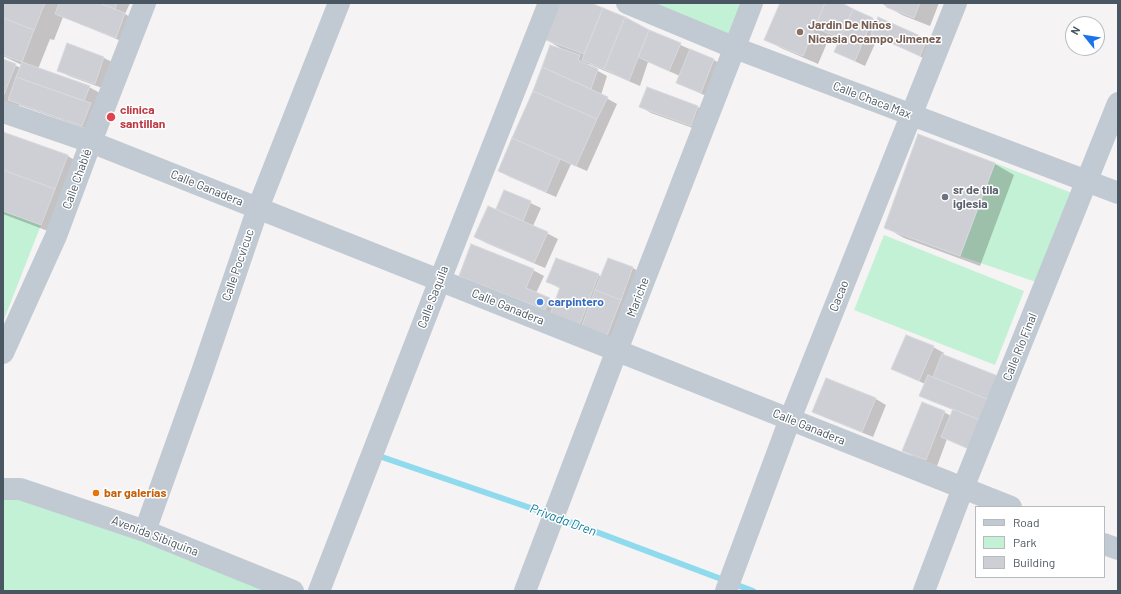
<!DOCTYPE html>
<meta charset="utf-8">
<style>
body{margin:0}
#map{position:relative;width:1121px;height:594px;overflow:hidden;background:#f5f3f3;font-family:Barlow,sans-serif}
canvas{display:block}
.frame{position:absolute;inset:0;border:4px solid #4a5661;pointer-events:none}
.legend{position:absolute;left:975px;top:506px;width:130px;height:72px;box-sizing:border-box;background:#fff;border:1px solid #b7bbc0;margin:0;padding:5px 7px;list-style:none;font-size:12px;color:#4a5661}
.legend li{display:flex;align-items:center;gap:8px;height:20px}
.legend b{width:20px;border:1px solid #b7bbc0}
.north{position:absolute;left:1065px;top:16px;width:40px;height:40px;box-sizing:border-box;background:#fff;border:1px solid #b7bbc0;border-radius:50%;rotate:300deg;font-size:11px;font-weight:700;line-height:16px;text-align:center;color:#4a5661}
.north::after{content:'';display:block;margin:auto;width:14px;height:18px;background:#1a73e8;clip-path:polygon(50% 0,100% 100%,50% 72%,0 100%)}
</style>
<div id="map">
<canvas width="1121" height="594"></canvas>
<div class="frame"></div>
<ul class="legend">
<li><b style="height:5px;background:#c1cad2"></b>Road</li>
<li><b style="height:11px;background:#c3f1d5"></b>Park</li>
<li><b style="height:11px;background:#cdcfd5"></b>Building</li>
</ul>
<div class="north">N</div>
</div>
<script>
const c = document.querySelector('canvas').getContext('2d');
c.lineJoin = 'round';
function fillPath(path, color) {
  c.fillStyle = color;
  c.fill(path, 'evenodd');
}
function toPath(rows) {
  const path = new Path2D();
  for (const r of rows) {
    path.moveTo(r[0], r[1]);
    for (let i = 2; i < r.length; i += 2) path.lineTo(r[i], r[i + 1]);
  }
  return path;
}
function trace(path, color, width, dash) {
  c.strokeStyle = color;
  c.lineWidth = width;
  c.lineCap = dash ? 'butt' : 'round';
  c.setLineDash(dash || []);
  c.stroke(path);
}
function label(font, color, halo, rows, align = 'center') {
  c.font = font + ' Barlow,sans-serif';
  c.lineWidth = 3;
  c.setLineDash([]);
  c.textBaseline = 'middle';
  c.strokeStyle = halo;
  c.fillStyle = color;
  for (const [text, x, y, turn = 0] of rows) {
    c.save();
    c.translate(x, y);
    c.rotate((+turn || 0) * Math.PI / 180);
    c.textAlign = isNaN(turn) ? turn : align;
    if (halo) c.strokeText(text, 0, 0);
    c.fillText(text, 0, 0);
    c.restore();
  }
}
fillPath(toPath([
 [650,3,742,3,730,36],
 [995,163,1072,193,1039,283,960,256],
 [3,211,41,225,3,322],
 [884,235,1024,291,995,365,854,310],
 [3,492,40,498,276,591,3,591]
]), '#c3f1d5');
fillPath(toPath([
 [3,3,130,3,125,14,135,20,126,43,63,17,54,40,50,39,38,69,89,87,100,93,93,131,19,105,17,108,3,103,3,60,21,68,22,65,3,56],
 [560,3,588,3,624,18,649,31,714,60,724,66,711,98,688,88,677,82,680,76,648,62,640,86,589,64,589,66,607,76,601,95,617,104,587,171,571,164,556,197,510,177,499,171,534,91,551,46,562,49,547,40],
 [781,3,840,3,877,21,878,19,937,46,930,61,878,37,865,66,835,52,841,39,830,36,818,64,781,48,765,39],
 [881,3,939,3,930,26,902,15],
 [67,45,104,58,114,63,105,89,69,76,58,70],
 [641,107,698,107,708,113,701,131,651,113],
 [3,133,68,156,87,168,61,236,3,214],
 [995,164,1014,175,980,266,904,238,885,227],
 [505,191,541,208,533,226,558,239,545,268,486,243,475,237,497,210],
 [609,259,633,268,643,274,616,343,470,282,460,276,533,270,544,276,536,293,556,302,561,289,548,282,598,275,602,277],
 [933,347,944,353,943,355,998,377,979,454,947,439,937,466,914,457,904,451,944,412,951,416,954,410,931,401,920,395,925,384,893,369],
 [876,399,886,405,873,437,824,417,814,411]
]), '#0003');
trace(toPath([
 [376,455,554,516,753,591]
]), '#90daee', 6);
const building = toPath([
 [3,3,45,3,34,30,3,18,3,3],
 [59,3,99,3,125,13,116,38,55,14,59,3],
 [99,3,117,3,115,9,99,3],
 [559,3,591,3,603,8,584,54,546,40,559,3],
 [780,3,825,3,803,56,764,40,780,3],
 [825,3,842,3,853,9,840,38,815,28,825,3],
 [887,3,920,3,914,18,886,7,887,3],
 [603,8,625,17,604,69,582,60,603,8],
 [853,9,873,18,855,61,834,52,853,9],
 [625,17,649,30,629,81,604,69,625,17],
 [878,17,927,39,920,56,871,34,878,17],
 [3,18,34,30,22,62,3,55,3,18],
 [649,30,681,43,669,71,638,57,649,30],
 [67,43,104,57,95,84,57,71,67,43],
 [550,45,580,55,578,60,598,69,591,89,542,67,550,45],
 [690,49,714,59,701,93,676,83,690,49],
 [3,59,16,64,3,97,3,59],
 [22,62,90,86,84,101,16,77,22,62],
 [542,67,608,97,597,119,533,91,542,67],
 [16,77,91,103,82,126,8,100,16,77],
 [647,87,698,106,691,126,639,107,647,87],
 [533,91,597,119,576,166,512,138,533,91],
 [3,132,68,155,55,189,3,170,3,132],
 [918,134,995,163,960,256,884,228,918,134],
 [512,138,560,159,546,192,498,171,512,138],
 [3,170,55,189,41,225,3,211,3,170],
 [504,190,531,201,523,221,496,209,504,190],
 [488,206,548,232,534,263,474,237,488,206],
 [471,244,534,269,526,288,550,298,545,310,459,276,471,244],
 [556,258,599,274,579,326,550,315,560,287,546,282,556,258],
 [608,258,633,267,621,300,595,290,608,258],
 [595,290,621,300,606,338,581,328,595,290],
 [906,335,934,346,919,381,891,369,906,335],
 [942,354,998,376,989,400,933,377,942,354],
 [928,375,989,400,980,420,919,396,928,375],
 [826,378,876,398,862,432,812,412,826,378],
 [922,402,945,411,926,460,902,451,922,402],
 [953,409,980,420,969,449,941,437,953,409]
]);
fillPath(building, '#cdcfd5');
trace(building, '#d7d9de', 1);
trace(toPath([
 [627,3,735,48,1118,193],
 [3,112,91,142,1011,507],
 [3,353,56,236,91,142,145,3],
 [3,489,20,489,145,531,293,591],
 [145,531,202,372,258,208,339,3],
 [1104,544,1118,549],
 [319,591,440,280,549,3],
 [525,591,617,350,752,3],
 [726,591,790,419,956,3],
 [924,591,963,488,1118,103]
]), '#c1cad2', 22);
for (const [x, y, r, color] of [
 [800,32,4,"#8d6e63"],
 [111,117,5,"#e0444e"],
 [945,197,4,"#6b7280"],
 [540,302,4,"#3f7fe0"],
 [96,493,4,"#e8710a"]
]) {
  const dot = new Path2D();
  dot.arc(x, y, r, 0, 2 * Math.PI);
  c.fillStyle = color;
  c.fill(dot);
  trace(dot, '#fff', 1.5);
}
label('bold 12px', '#785e54', '#fff', [
 ["Jardin De Niños",808,25],
 ["Nicasia Ocampo Jimenez",808,39]
], 'left');
label('12px', '#4a5661', '#fff', [
 ["Calle Chaca Max",872,100,21],
 ["Calle Chablé",77,179,-70],
 ["Calle Ganadera",207,188,22],
 ["Calle Pocvicuc",238,265,-71],
 ["Cacao",839,296,-68],
 ["Calle Saquila",433,297,-69],
 ["Mariche",638,297,-69],
 ["Calle Ganadera",508,307,22],
 ["Calle Río Final",1020,347,-68],
 ["Calle Ganadera",809,427,22],
 ["Avenida Sibiquina",155,536,21]
]);
label('bold 12px', '#be3a42', '#fff', [
 ["clínica",120,110],
 ["santillan",120,124]
], 'left');
label('bold 12px', '#5b616d', '#fff', [
 ["sr de tila",953,190],
 ["iglesia",953,204]
], 'left');
label('bold 12px', '#366cbe', '#fff', [
 ["carpintero",548,302]
], 'left');
label('bold 12px', '#c56008', '#fff', [
 ["bar galerías",104,493]
], 'left');
label('italic 13px', '#0c7c9b', '#fff', [
 ["Privada Dren",563,520,20]
]);
</script>
